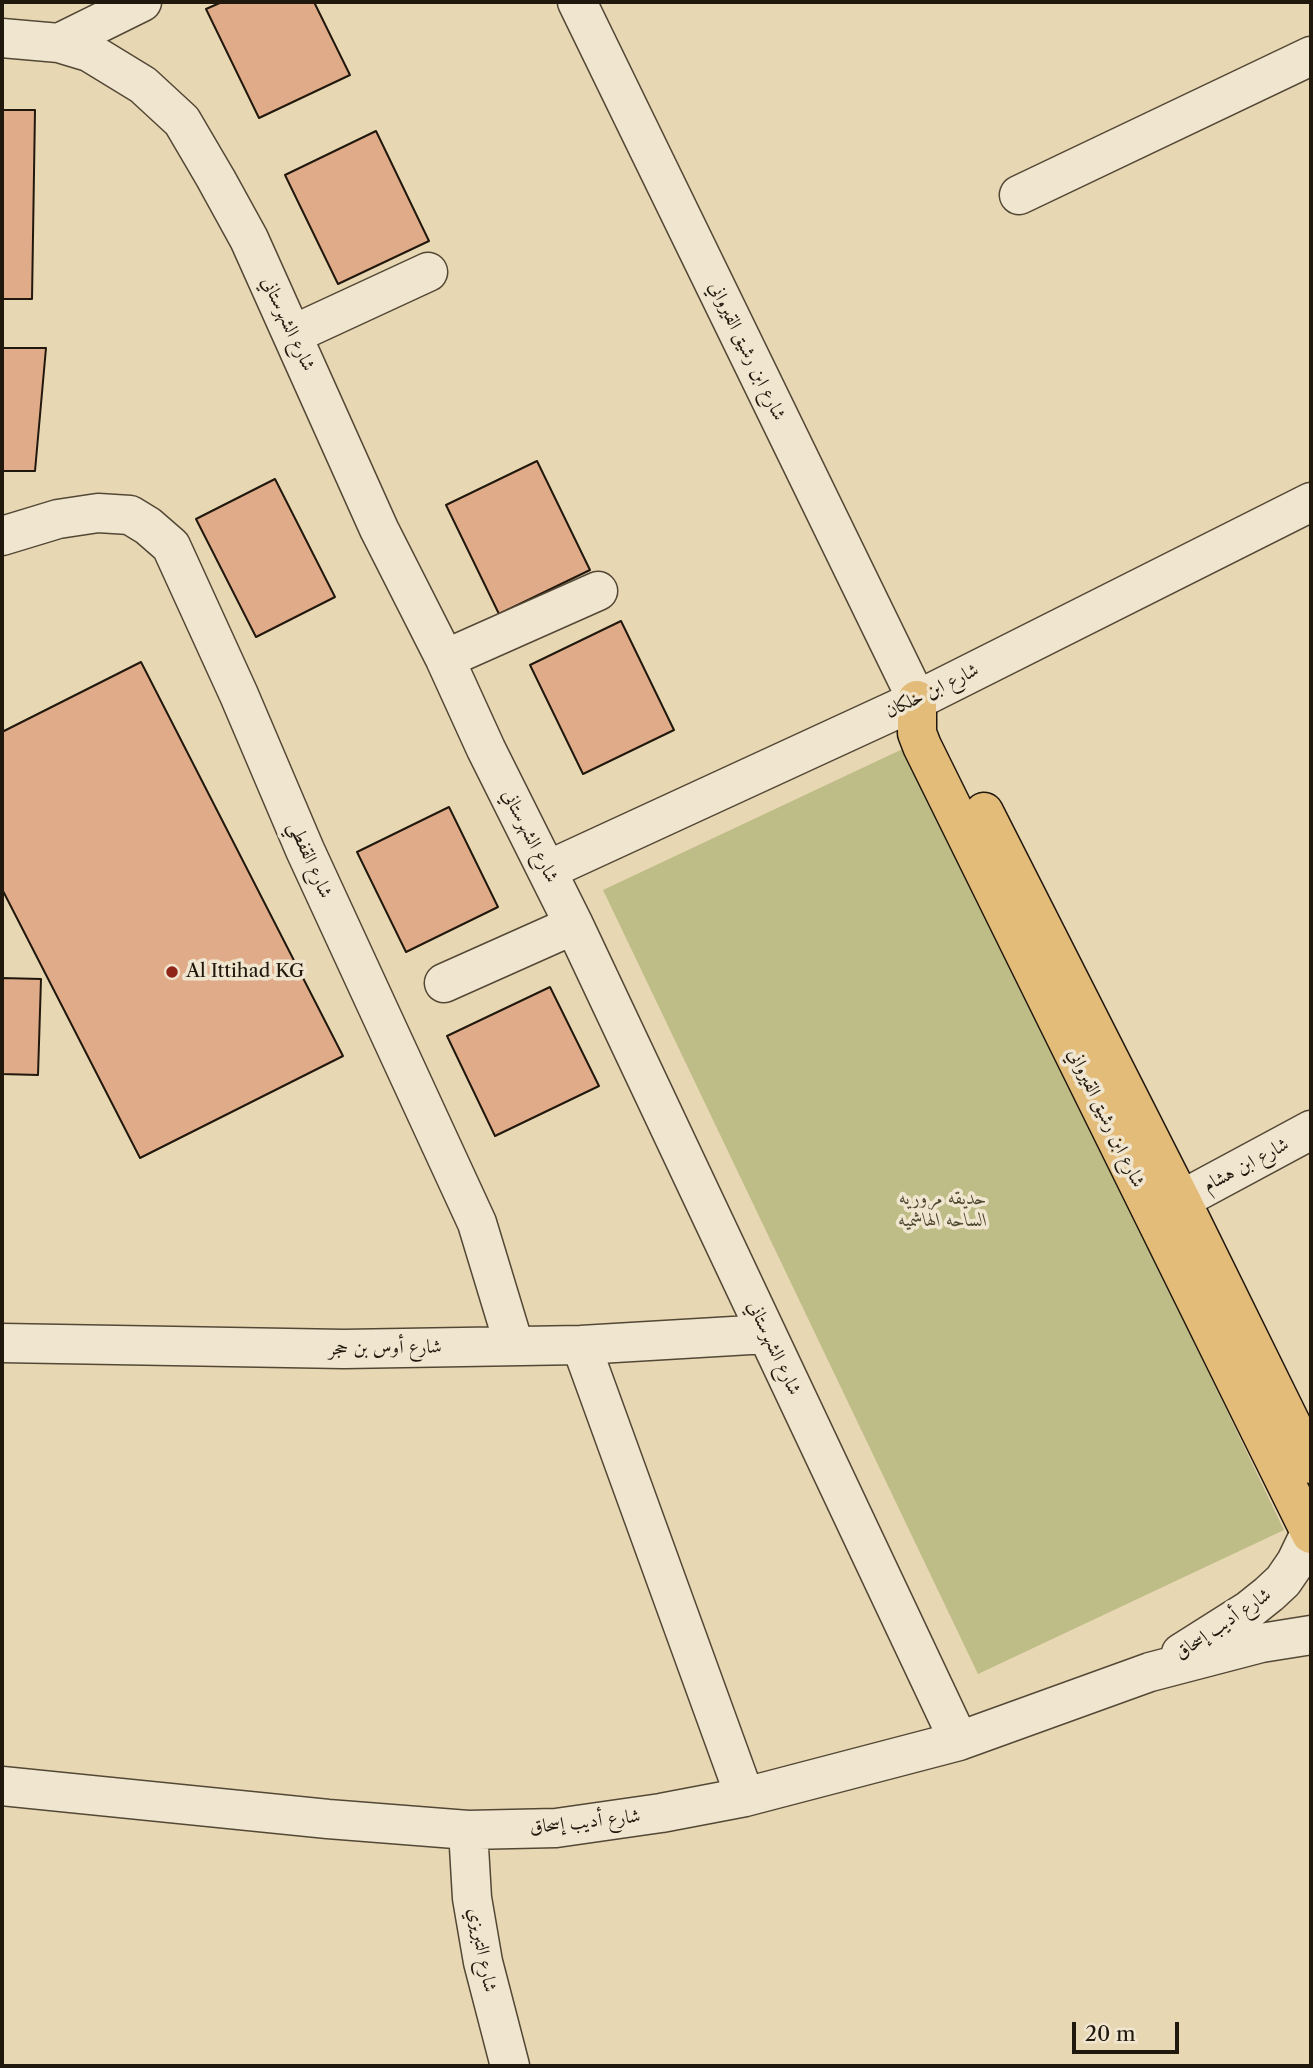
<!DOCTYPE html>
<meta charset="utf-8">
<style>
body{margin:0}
#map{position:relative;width:1313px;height:2068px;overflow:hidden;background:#e8d7b3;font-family:"Libre Caslon Text",serif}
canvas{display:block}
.frame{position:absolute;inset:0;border:4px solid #21180d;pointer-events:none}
.scale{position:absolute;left:1072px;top:2022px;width:107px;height:32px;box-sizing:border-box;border:4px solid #21180d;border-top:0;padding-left:9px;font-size:21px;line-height:24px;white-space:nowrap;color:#21180d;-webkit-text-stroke:5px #f0e5ce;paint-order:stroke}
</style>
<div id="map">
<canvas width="1313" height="2068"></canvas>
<div class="frame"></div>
<div class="scale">20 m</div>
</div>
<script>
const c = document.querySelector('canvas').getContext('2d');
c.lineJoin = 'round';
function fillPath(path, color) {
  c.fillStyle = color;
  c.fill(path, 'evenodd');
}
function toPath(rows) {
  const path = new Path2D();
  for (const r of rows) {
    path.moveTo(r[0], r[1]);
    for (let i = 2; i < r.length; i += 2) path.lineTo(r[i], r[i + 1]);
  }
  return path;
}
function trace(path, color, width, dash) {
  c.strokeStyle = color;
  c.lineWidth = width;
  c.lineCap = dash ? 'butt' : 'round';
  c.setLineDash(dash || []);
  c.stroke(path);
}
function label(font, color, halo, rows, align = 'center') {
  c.font = font + ' "Libre Caslon Text",Amiri,serif';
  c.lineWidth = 7;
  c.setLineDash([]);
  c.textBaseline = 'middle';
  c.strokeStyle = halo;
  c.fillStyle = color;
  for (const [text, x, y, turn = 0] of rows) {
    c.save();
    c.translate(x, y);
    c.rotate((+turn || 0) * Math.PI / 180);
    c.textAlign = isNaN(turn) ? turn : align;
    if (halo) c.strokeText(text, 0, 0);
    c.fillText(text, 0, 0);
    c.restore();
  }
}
fillPath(toPath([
 [909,746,1284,1530,978,1674,603,890]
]), '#bebc87');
const building = toPath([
 [222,2,314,2,350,75,259,118,206,9,222,2],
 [2,110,35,110,32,299,2,299,2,110],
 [376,131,429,241,338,284,285,175,376,131],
 [2,348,46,348,35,471,2,471,2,348],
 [537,461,590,570,499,614,446,505,537,461],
 [275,479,335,597,256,637,196,519,275,479],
 [621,621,674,730,583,774,530,665,621,621],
 [141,662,343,1056,140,1158,2,889,2,732,141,662],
 [449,807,498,907,406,952,357,852,449,807],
 [2,978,41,979,38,1075,2,1074,2,978],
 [550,987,599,1086,495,1136,447,1036,550,987]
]);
fillPath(building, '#e0ab89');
trace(building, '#21180d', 2);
const minor = toPath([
 [577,2,917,700],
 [2,38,59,43,89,52,143,85,182,121,216,179,249,239,379,529,445,659,486,749,574,925,959,1741],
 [59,43,142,2],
 [1019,195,1311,56],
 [294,334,428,272],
 [2,536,58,519,98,513,130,515,148,526,171,546,239,695,305,850,477,1223,514,1345],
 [445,659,598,591],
 [548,870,917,700,1311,502],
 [444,983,574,925],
 [1181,1200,1311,1130],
 [2,1343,344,1349,581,1345,767,1334],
 [581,1345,745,1797],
 [1181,1653,1249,1610,1269,1594,1283,1581,1296,1562,1310,1533],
 [2,1786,328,1819,468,1830,556,1828,661,1813,745,1797,959,1741,1150,1672,1261,1643,1311,1635],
 [468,1830,472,1898,483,1962,510,2066]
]);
const major = toPath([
 [917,700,917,733,922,746,1311,1534],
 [984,812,1181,1200,1311,1464]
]);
trace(minor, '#534836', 41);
trace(major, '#21180d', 41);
trace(minor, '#f0e5ce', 38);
trace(major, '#e4bc7a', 38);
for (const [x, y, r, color] of [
 [172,972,7,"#8f2418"]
]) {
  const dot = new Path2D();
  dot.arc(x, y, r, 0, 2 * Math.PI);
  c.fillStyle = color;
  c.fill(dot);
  trace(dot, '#f0e5ce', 2.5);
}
label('19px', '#21180d', '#f0e5ce', [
 ["شارع الشهرستاني",288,324,65],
 ["شارع ابن رشيق القيرواني",747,351,64],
 ["شارع ابن خلكان",932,691,-26],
 ["شارع الشهرستاني",530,836,63],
 ["شارع القفطي",310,860,66],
 ["شارع ابن رشيق القيرواني",1106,1118,64],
 ["شارع ابن هشام",1246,1165,-28],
 ["شارع أوس بن حجر",385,1348,-1],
 ["شارع الشهرستاني",774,1348,65],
 ["شارع أديب إسحاق",1223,1624,-34],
 ["شارع أديب إسحاق",585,1822,-6],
 ["شارع التبريزي",482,1950,79]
]);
label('19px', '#21180d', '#f0e5ce', [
 ["Al Ittihad KG",186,972]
], 'left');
label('italic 19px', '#504932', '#f0e5ce', [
 ["حديقه مروريه",943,1199],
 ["الساحه الهاشميه",943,1221]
]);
</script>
